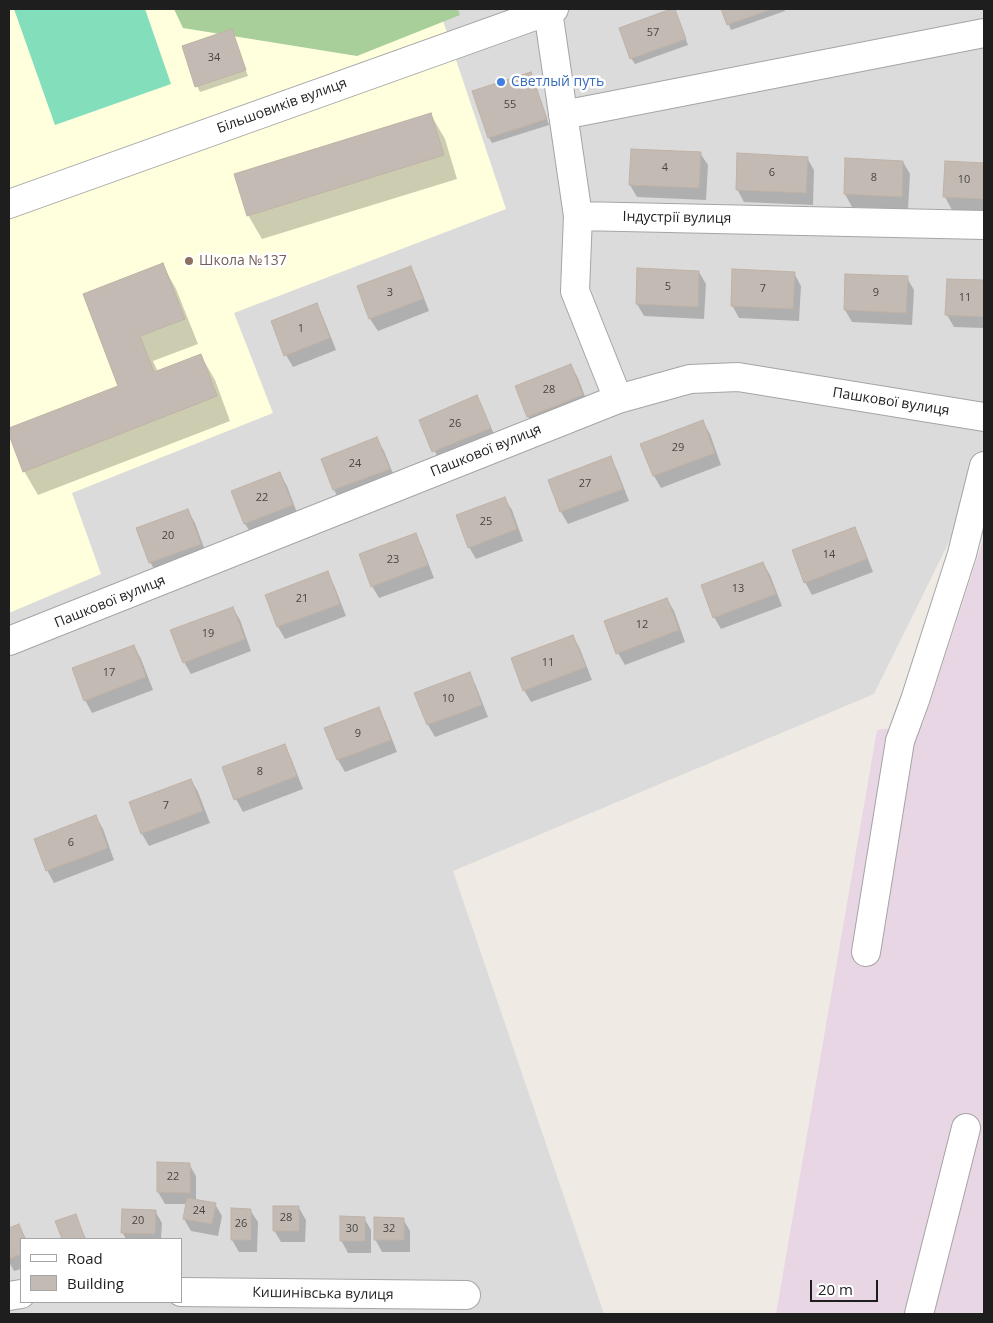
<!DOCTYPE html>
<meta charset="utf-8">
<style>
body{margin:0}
#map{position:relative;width:993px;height:1323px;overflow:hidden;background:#efebe4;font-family:"Open Sans",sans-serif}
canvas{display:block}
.frame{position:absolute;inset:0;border:10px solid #1e1e1e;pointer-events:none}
.legend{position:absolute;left:20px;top:1238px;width:162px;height:65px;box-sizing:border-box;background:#fff;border:1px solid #a5a5a5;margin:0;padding:6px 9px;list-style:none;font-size:15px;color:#1e1e1e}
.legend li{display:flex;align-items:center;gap:10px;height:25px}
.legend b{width:25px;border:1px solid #a5a5a5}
.scale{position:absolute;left:810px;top:1280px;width:68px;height:22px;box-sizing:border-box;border:2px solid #1e1e1e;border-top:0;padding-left:6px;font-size:15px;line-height:18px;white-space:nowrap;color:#1e1e1e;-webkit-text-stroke:4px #fff;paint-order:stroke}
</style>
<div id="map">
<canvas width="993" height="1323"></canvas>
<div class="frame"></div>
<ul class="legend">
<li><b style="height:6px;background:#fff"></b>Road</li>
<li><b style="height:14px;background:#c3bbb3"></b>Building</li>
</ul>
<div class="scale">20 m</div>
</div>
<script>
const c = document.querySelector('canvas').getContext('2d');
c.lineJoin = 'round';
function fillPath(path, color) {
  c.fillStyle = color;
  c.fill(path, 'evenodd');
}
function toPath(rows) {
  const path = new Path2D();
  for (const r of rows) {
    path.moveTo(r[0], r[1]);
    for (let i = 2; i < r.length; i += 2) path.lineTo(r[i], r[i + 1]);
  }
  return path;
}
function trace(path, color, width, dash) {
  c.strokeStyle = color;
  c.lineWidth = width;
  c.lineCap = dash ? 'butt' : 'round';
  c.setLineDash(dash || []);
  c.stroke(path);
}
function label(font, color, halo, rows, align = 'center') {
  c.font = font + ' "Open Sans",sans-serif';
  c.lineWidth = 5;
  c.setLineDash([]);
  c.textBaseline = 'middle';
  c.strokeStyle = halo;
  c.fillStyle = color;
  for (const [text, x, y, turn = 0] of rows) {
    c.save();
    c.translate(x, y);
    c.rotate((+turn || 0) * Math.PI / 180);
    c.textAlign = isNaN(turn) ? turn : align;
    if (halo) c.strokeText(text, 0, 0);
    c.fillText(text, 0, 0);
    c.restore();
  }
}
fillPath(toPath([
 [9,9,984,9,984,471,874,694,453,871,604,1314,9,1314],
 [21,1239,181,1239,181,1302,21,1302]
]), '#dcdbdb');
fillPath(toPath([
 [984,537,984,1314,776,1314,877,730,923,724]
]), '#e8d6e4');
fillPath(toPath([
 [9,9,439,9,506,209,234,313,273,413,72,493,101,574,9,613]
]), '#ffd');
fillPath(toPath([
 [174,9,458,9,460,15,357,56,183,28]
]), '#a8ce99');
fillPath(toPath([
 [14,9,145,9,171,84,55,125]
]), '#82debb');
fillPath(toPath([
 [674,9,688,45,635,64,631,58],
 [722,9,784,9,785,11,731,30],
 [234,37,248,76,200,92,197,86],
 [531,74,549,125,492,143,489,138],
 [431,115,445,139,457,179,262,239,248,215],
 [700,153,708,165,706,200,637,197,630,185],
 [807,158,814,170,813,205,744,202,737,189],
 [847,159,903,162,910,174,908,209,852,207,845,194],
 [946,162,984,164,984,211,952,210,945,197],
 [162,264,176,289,198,344,153,361,158,372,201,356,215,380,230,421,38,495,24,471,9,430,120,387],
 [410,268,417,280,429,311,378,331,370,319,358,287],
 [699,272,706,284,704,319,644,316,637,304],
 [794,273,801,286,799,321,739,318,732,305],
 [907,278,914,290,912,325,852,322,845,310],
 [948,280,984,282,984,328,954,327,947,315],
 [316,305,323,317,336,350,293,367,286,355],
 [571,365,578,378,589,407,535,428,528,416],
 [476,397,497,440,441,464,420,420],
 [703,422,710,434,721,465,661,488,654,476,642,444],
 [377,439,384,451,396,481,341,502,334,490,323,459],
 [610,458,617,470,629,501,568,524,561,512,549,481],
 [280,474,287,486,299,518,253,536,245,524,233,492],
 [504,498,512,510,523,541,476,559,469,547],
 [188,511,195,523,207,556,157,574,150,562],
 [854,529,861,541,873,572,812,595,805,582],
 [415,535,422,547,434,578,379,598,372,586],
 [763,563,770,575,782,606,721,629,714,617],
 [327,573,334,585,346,616,285,639,278,627,266,595],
 [667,599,674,611,685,642,625,665,618,653],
 [233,608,240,620,251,651,191,674,184,662],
 [573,636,580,649,592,680,531,702,524,690],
 [134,646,141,659,153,690,92,713,85,700],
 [469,674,476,686,488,717,435,737,428,725],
 [378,709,385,721,397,752,345,772,338,760],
 [284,746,291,758,303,789,243,812,236,799,224,768],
 [191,780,198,792,210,823,149,846,142,834,130,803],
 [96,817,103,829,114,860,54,883,47,870],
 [189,1164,196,1176,196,1201,215,1204,222,1216,218,1236,191,1231,184,1219,187,1204,165,1204,158,1192],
 [299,1208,306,1220,305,1242,281,1242,274,1230],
 [250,1210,258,1222,257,1252,239,1252,232,1240],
 [155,1211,162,1223,161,1239,126,1239,122,1232],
 [75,1216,86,1239,63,1239,57,1222],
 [364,1218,371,1230,371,1253,348,1253,341,1240],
 [403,1219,410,1231,410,1252,382,1252,375,1239],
 [19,1226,26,1239,21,1239,21,1269,14,1271,9,1262,9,1230]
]), '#0003');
const building = toPath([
 [671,9,675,9,686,39,630,59,619,28,671,9],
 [721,9,772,9,727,25,721,9],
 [232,29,246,70,195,87,182,46,232,29],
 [531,72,547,119,488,138,472,91,531,72],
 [431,113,444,155,247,216,234,174,431,113],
 [631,149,701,152,699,188,629,185,631,149],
 [737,153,808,157,806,193,736,190,737,153],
 [845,158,903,161,902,197,844,194,845,158],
 [945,161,984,163,984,199,943,197,945,161],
 [163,263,185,319,140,336,154,372,201,354,217,396,23,472,9,435,9,428,118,386,83,294,163,263],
 [411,266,423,299,369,319,357,286,411,266],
 [637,268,699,271,698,307,636,304,637,268],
 [732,269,795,272,793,309,731,306,732,269],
 [845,274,908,276,906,313,844,310,845,274],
 [947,279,984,280,984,317,945,315,947,279],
 [317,303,330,338,284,356,271,321,317,303],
 [571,364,583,395,527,417,515,386,571,364],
 [477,395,491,428,432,452,419,420,477,395],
 [703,420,715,453,653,476,640,444,703,420],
 [377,437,390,469,333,490,321,459,377,437],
 [611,456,623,489,560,512,548,480,611,456],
 [280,472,293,505,244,524,231,491,280,472],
 [505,497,517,529,468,548,456,515,505,497],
 [188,509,201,544,149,563,136,528,188,509],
 [855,527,867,559,804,583,792,550,855,527],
 [416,533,428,565,371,587,359,554,416,533],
 [763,562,776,594,713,618,701,585,763,562],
 [328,571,340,604,277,627,265,595,328,571],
 [667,598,679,630,616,654,604,621,667,598],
 [233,607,245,639,183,663,170,630,233,607],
 [573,635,586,667,523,691,511,658,573,635],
 [134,645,146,677,84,701,72,668,134,645],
 [470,672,482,705,427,725,414,693,470,672],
 [379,707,391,740,337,760,324,728,379,707],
 [285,744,297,776,234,800,222,767,285,744],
 [191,779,203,811,141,834,129,802,191,779],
 [96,815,108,848,46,871,34,839,96,815],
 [157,1162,190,1163,190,1193,157,1192,157,1162],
 [187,1198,216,1203,212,1224,183,1219,187,1198],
 [273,1206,299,1206,299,1231,273,1231,273,1206],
 [231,1208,251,1209,251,1240,231,1240,231,1208],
 [122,1209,156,1210,155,1234,121,1233,122,1209],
 [76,1214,85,1239,62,1239,55,1221,76,1214],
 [340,1216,365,1217,365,1241,340,1241,340,1216],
 [374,1217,404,1218,404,1240,374,1240,374,1217],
 [19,1224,25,1239,21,1239,21,1254,9,1259,9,1228,19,1224]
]);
fillPath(building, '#c3bbb3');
trace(building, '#c0b2a6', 1);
const minor = toPath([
 [548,11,578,216,984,225],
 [563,115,984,33],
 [9,204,554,9],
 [578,216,575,291,618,399],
 [9,641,618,399,690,379,738,377,984,417],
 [866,952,900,741,915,700,962,554,984,466],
 [181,1292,466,1295],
 [9,1296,21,1294],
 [919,1314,966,1128]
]);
trace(minor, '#a5a5a5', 30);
trace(minor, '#fff', 28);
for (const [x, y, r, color] of [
 [501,82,5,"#3f7fe0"],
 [189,261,5,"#8d6e63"]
]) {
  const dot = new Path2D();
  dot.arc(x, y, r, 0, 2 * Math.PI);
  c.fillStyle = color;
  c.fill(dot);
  trace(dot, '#fff', 2);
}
label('11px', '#474543', null, [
 ["57",653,33],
 ["34",214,58],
 ["55",510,105],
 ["4",665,168],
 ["6",772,173],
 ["8",874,178],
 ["10",964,180],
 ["5",668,287],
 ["7",763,289],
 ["3",390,293],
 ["9",876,293],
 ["11",965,298],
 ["1",301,329],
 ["28",549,390],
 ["26",455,424],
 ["29",678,448],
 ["24",355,464],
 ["27",585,484],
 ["22",262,498],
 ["25",486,522],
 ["20",168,536],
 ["14",829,555],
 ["23",393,560],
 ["13",738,589],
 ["21",302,599],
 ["12",642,625],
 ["19",208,634],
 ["11",548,663],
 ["17",109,673],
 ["10",448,699],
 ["9",358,734],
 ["8",260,772],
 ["7",166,806],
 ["6",71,843],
 ["22",173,1177],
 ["24",199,1211],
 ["28",286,1218],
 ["20",138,1221],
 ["26",241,1224],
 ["30",352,1229],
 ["32",389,1229]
]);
label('14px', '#366cbe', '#fff', [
 ["Светлый путь",511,82]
], 'left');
label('14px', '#1e1e1e', '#fff', [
 ["Більшовиків вулиця",282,106,-20],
 ["Індустрії вулиця",677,218,1],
 ["Пашкової вулиця",891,402,9],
 ["Пашкової вулиця",486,451,-22],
 ["Пашкової вулиця",110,602,-22],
 ["Кишинівська вулиця",323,1294,1]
]);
label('14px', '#785e54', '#fff', [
 ["Школа №137",199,261]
], 'left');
</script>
